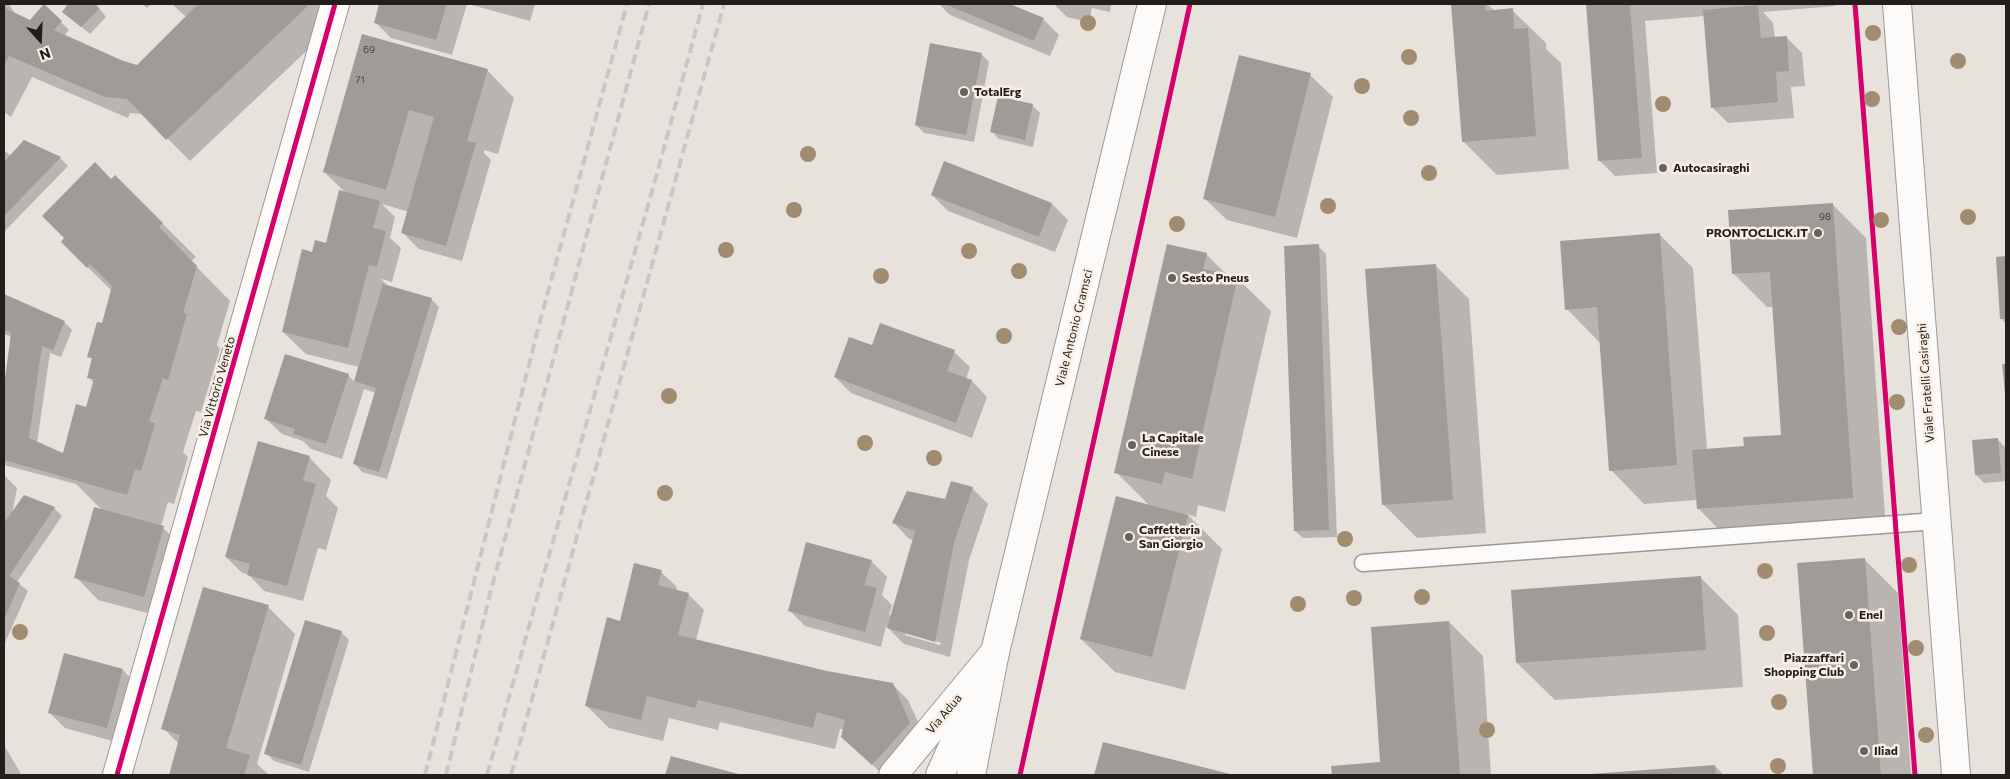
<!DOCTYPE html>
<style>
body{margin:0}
#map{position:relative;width:2010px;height:779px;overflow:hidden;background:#e8e2dd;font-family:Commissioner,sans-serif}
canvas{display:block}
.frame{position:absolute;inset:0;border:5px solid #221f1b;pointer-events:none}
.north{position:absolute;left:15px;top:15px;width:50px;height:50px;-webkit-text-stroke:4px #faefe5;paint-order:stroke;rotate:160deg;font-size:14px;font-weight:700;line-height:20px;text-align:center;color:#221f1b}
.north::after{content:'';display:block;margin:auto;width:18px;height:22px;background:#221f1b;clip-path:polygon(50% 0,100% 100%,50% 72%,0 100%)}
</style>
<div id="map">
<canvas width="2010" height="779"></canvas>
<div class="frame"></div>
<div class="north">N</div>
</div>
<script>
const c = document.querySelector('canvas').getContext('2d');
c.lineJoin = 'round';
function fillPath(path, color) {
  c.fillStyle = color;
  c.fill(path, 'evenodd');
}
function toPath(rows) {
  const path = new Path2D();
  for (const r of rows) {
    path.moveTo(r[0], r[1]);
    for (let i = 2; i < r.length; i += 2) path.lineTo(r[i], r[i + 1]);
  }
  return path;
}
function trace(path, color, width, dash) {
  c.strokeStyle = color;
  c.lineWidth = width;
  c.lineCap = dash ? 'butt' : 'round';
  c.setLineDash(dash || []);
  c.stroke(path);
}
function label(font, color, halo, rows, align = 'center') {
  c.font = font + ' Commissioner,sans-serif';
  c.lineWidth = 5;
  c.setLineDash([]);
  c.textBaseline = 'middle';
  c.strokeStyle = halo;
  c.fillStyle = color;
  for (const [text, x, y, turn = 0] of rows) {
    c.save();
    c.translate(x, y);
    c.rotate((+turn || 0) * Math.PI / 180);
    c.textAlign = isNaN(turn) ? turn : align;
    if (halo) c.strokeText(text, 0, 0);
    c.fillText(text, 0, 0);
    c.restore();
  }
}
fillPath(toPath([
 [4,4,9,4,16,15,31,21,44,5,69,30,64,36,120,61,138,66,186,17,172,4,340,4,335,24,190,161,143,114,130,113,128,118,32,77,11,117,4,112],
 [70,4,96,4,106,17,90,34,64,12],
 [142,4,151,4,147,8],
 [380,4,467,4,452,55,391,38,375,22],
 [468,4,535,4,530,21],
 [939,4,1006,4,1043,19,1059,35,1050,56,950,15],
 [1054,4,1111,4,1110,12,1092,8,1089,22,1067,17],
 [1453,4,1487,4,1495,11,1512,10,1546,43,1546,49,1561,63,1569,169,1497,175,1463,141],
 [1587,4,1835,4,1835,6,1763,12,1773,23,1775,38,1786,37,1802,53,1805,86,1791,87,1794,118,1728,123,1712,107,1705,16,1645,21,1657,173,1615,176,1599,160],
 [363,35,487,70,514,98,498,154,484,150,484,153,491,160,462,261,419,249,403,233,409,212,382,204,395,217,390,238,401,248,392,282,381,279,388,286,431,299,439,307,387,479,362,472,355,464,376,393,364,389,342,459,311,449,303,441,282,434,266,419,348,375,355,382,359,367,306,354,283,332,313,253,327,244,346,193,324,172],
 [981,54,989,62,974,142,924,133,916,125],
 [1310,75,1333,97,1297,238,1227,220,1204,198],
 [1032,105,1040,113,1033,147,999,139,991,131],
 [24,141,60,158,68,166,4,232,4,150,11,156],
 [944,163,1052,204,1068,220,1055,252,948,211,932,195],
 [111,181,149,210,196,257,191,261,230,301,217,345,220,349,201,412,196,411,183,452,188,457,174,504,168,502,161,526,186,549,166,618,98,600,76,577,102,510,76,484,4,465,4,394,12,337,4,334,4,295,64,322,72,330,61,357,50,353,37,443,64,455,87,409,94,383,88,377,93,360,89,356,103,325,112,291,62,242],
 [1833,205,1866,238,1886,531,1731,542,1698,508,1697,500,1644,504,1611,470,1600,343,1567,309,1659,234,1693,268,1707,450,1745,447,1782,436,1773,307,1767,307,1734,274],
 [1318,246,1326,254,1337,537,1303,538,1295,531],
 [1206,254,1227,275,1237,278,1271,311,1225,512,1198,505,1196,517,1187,514,1222,549,1185,690,1115,672,1081,639,1150,506,1116,472],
 [2006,257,2006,324,2002,319,1998,258],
 [1435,265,1469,299,1486,533,1417,538,1383,504],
 [872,347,954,352,970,367,966,379,972,381,987,397,972,438,851,393,835,377],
 [1997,439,2005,447,2006,481,1984,483,1976,475],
 [309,457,331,480,326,496,338,508,326,550,318,548,303,601,264,591,248,574,242,573,226,557],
 [4,475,17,488,12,514,54,508,62,516,17,582,28,591,4,645],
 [972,488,988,504,969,560,950,657,904,644,886,626,881,647,805,626,789,610,871,561,887,577,882,595,892,605,889,615,892,615,914,540,909,539,894,523],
 [905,632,941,643,940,645,905,635],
 [1864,559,1898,593,1911,775,1814,775,1798,565],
 [661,572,677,587,676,591,688,594,704,610,696,640,829,672,892,684,908,700,926,739,883,775,859,752,844,730,840,729,835,749,720,722,718,730,669,718,663,741,609,728,587,706,621,622],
 [1701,578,1738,615,1743,687,1555,700,1517,663],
 [268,607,295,634,257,764,269,775,170,775,179,744,163,728],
 [1449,622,1483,656,1491,775,1333,775,1333,767,1382,763],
 [341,632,349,640,309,772,274,761,266,753],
 [123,670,138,686,123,744,65,728,49,712],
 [1104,744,1231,775,1096,775],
 [4,745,21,774,20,775,4,775],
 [672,757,740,775,667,775],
 [1715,766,1724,775,1588,775]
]), '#0003');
fillPath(toPath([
 [44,4,62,21,54,30,121,60,137,65,198,4,310,4,166,140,127,99,105,97,9,56,4,66,4,5,7,9,30,20],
 [68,4,95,4,99,9,81,27,62,12],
 [379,4,447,4,436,40,374,23],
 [944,4,1010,4,1044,18,1034,41],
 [1451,4,1485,4,1485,11,1513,8,1514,29,1528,28,1536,136,1462,142],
 [1586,4,1636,4,1630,6,1642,158,1598,161],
 [1758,5,1761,38,1787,36,1789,71,1776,72,1778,102,1711,108,1703,10],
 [362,34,488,69,467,141,476,143,446,246,401,233,434,117,409,110,386,190,323,172],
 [930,43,982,53,966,135,915,125],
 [1239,55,1311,73,1275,217,1203,199],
 [998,96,1033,104,1025,140,990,132],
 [24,140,61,157,4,216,4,162],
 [944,161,1052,203,1039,237,931,195],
 [95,162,111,179,115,175,163,223,159,227,197,266,183,313,187,314,168,380,163,378,149,421,155,423,141,471,135,469,127,495,4,460,4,386,11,333,4,330,4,294,65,321,53,350,42,346,29,438,63,453,76,404,86,407,94,379,87,378,92,358,87,357,97,322,102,323,112,286,90,264,87,268,61,242,64,238,42,216],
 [339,190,380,201,373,228,386,231,377,267,369,265,348,348,282,332,302,249,312,252,315,240,326,243],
 [1833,203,1853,498,1697,509,1692,450,1744,446,1743,437,1781,435,1770,272,1732,274,1728,210],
 [1660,233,1677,465,1609,471,1597,307,1565,310,1560,241],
 [1167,244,1207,253,1203,269,1238,276,1192,479,1165,472,1162,484,1114,473],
 [1319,244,1329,530,1294,531,1284,246],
 [2006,256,2006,319,2000,319,1996,257],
 [1436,264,1453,500,1382,505,1365,269],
 [383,284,432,298,379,472,353,464,376,388,354,381],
 [880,323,955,350,947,371,972,380,956,423,834,377,849,337,872,345],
 [285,354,349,374,326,444,293,434,295,429,264,419],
 [2002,364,2006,364,2006,393,2005,394],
 [1998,438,2001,473,1975,475,1972,440],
 [258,441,310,456,303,480,316,484,287,586,247,575,250,564,225,557],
 [951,481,973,487,954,543,935,642,887,628,915,531,892,523,907,491,945,499],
 [24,495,55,507,9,576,20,583,4,620,4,523],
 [1116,496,1188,515,1152,657,1080,639],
 [94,507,164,526,144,597,74,578],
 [806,542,872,560,864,585,877,588,865,632,788,611],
 [1865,558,1881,775,1813,775,1797,563],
 [634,563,662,570,658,585,689,593,678,635,827,671,893,683,910,723,872,765,841,737,845,720,817,712,813,728,698,700,695,708,647,696,641,720,585,706,607,617,620,621],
 [1701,576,1706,650,1516,663,1511,590],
 [203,587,269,605,226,748,250,755,244,775,169,775,180,735,161,729],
 [305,620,342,631,301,765,264,754],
 [1449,621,1460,775,1332,775,1331,766,1380,762,1371,627],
 [64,653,123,669,107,728,48,713],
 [1103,742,1234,775,1094,775],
 [671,756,742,775,665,775],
 [1715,765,1716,775,1590,775,1590,774]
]), '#9f9b97');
const service = toPath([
 [1363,563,1937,521]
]);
const minor = toPath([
 [117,775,335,4],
 [893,775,995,652]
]);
const tertiary = toPath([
 [1897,4,1956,775]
]);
const secondary = toPath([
 [940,775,975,697],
 [971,775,995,652,1152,4]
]);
trace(service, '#9e9996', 19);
trace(minor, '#9e9996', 30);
trace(tertiary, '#9e9996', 30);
trace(secondary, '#9e9996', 30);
trace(service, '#fcfbfa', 16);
trace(minor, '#fcfbfa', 28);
trace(tertiary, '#fcfbfa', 28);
trace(secondary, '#fcfbfa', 28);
trace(toPath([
 [425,775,540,321,627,4],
 [446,775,490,594,649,4],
 [487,775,656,177,703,4],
 [511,775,724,4]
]), '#c8c7c5', 4, [10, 5]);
trace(toPath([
 [1855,4,1915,775],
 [117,775,335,4],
 [1020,775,1190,4]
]), '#d6006c', 5);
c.fillStyle = '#a18c72';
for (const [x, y] of [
 [1088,23],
 [1873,33],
 [1409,57],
 [1958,61],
 [1362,86],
 [1872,99],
 [1663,104],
 [1411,118],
 [808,154],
 [1429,173],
 [1328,206],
 [794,210],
 [1968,217],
 [1881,220],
 [1177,224],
 [726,250],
 [969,251],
 [1019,271],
 [881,276],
 [1899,327],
 [1004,336],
 [669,396],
 [1897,402],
 [865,443],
 [934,458],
 [665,493],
 [1345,539],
 [1909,565],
 [1765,571],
 [1422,597],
 [1354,598],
 [1298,604],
 [20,632],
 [1767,633],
 [1916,648],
 [1779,702],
 [1487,730],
 [1926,735],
 [1778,766]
]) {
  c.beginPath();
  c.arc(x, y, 8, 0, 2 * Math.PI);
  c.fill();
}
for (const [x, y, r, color] of [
 [964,92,5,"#67635f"],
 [1663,168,5,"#67635f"],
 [1818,233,5,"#67635f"],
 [1172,278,5,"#67635f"],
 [1132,445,5,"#67635f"],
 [1129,537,5,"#67635f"],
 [1849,615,5,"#67635f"],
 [1854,665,5,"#67635f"],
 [1864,751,5,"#67635f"]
]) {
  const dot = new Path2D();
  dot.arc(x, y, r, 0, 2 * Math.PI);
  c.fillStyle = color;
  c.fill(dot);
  trace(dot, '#faefe5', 2);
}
label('10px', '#413e3a', null, [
 ["69",369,50],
 ["71",360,80],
 ["98",1825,217]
]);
label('bold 12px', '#221f1b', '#faefe5', [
 ["TotalErg",974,92],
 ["Autocasiraghi",1673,168],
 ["PRONTOCLICK.IT",1808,233,"right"],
 ["Sesto Pneus",1182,278],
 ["La Capitale",1142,438],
 ["Cinese",1142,452],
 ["Caffetteria",1139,530],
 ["San Giorgio",1139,544],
 ["Enel",1859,615],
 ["Piazzaffari",1844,658,"right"],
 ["Shopping Club",1844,672,"right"],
 ["Iliad",1874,751]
], 'left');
label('12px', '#221f1b', '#faefe5', [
 ["Viale Antonio Gramsci",1074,328,-76],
 ["Viale Fratelli Casiraghi",1926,383,-94],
 ["Via Vittorio Veneto",217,387,-74],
 ["Via Adua",944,714,-50]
]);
</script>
